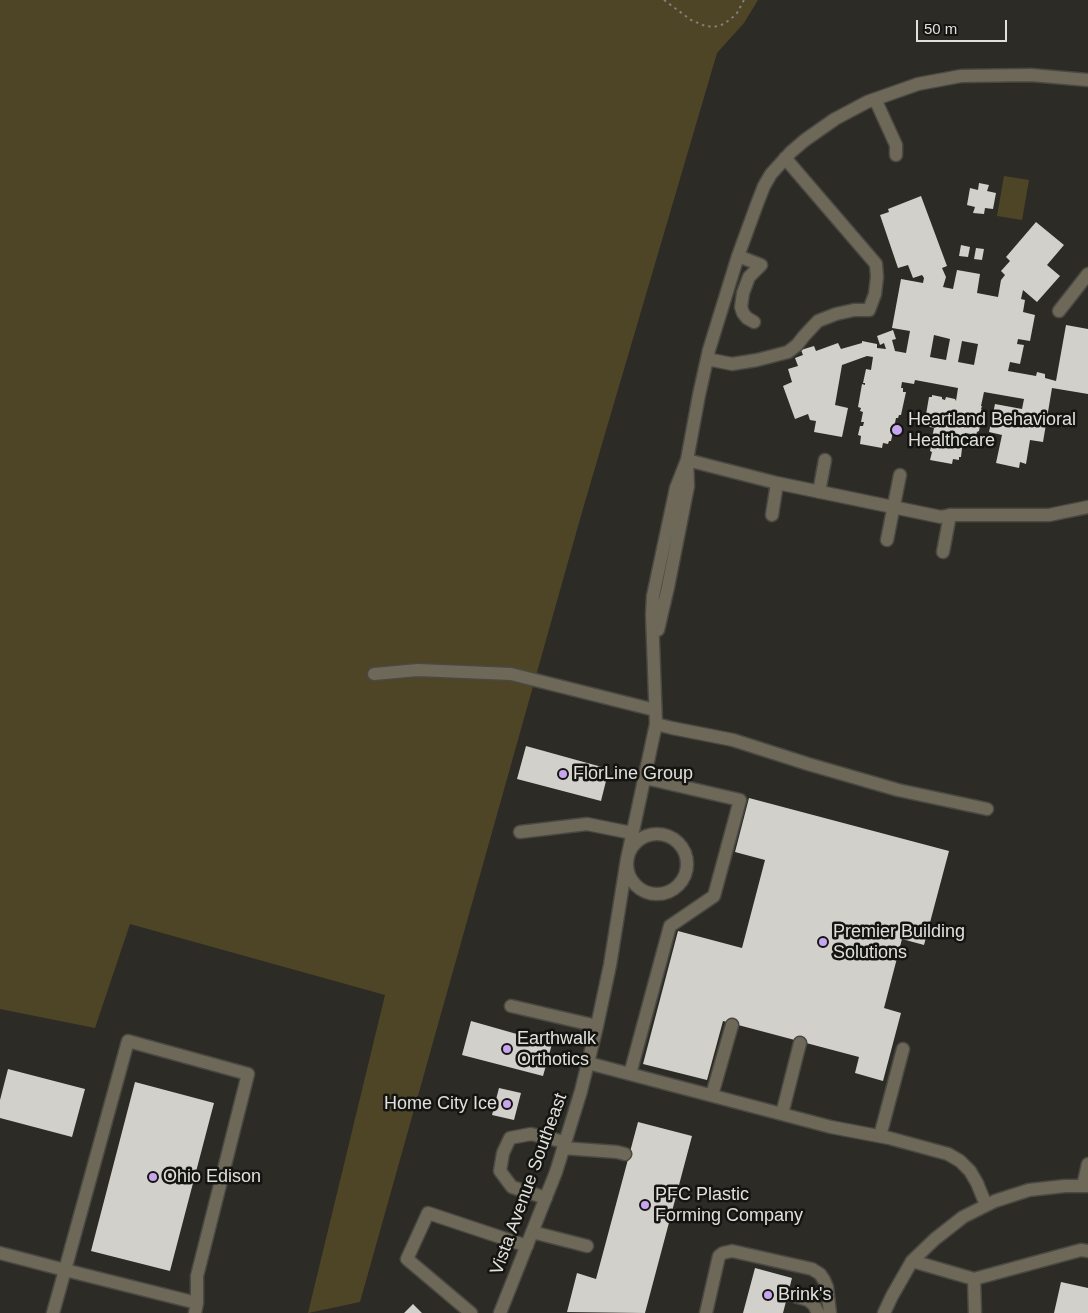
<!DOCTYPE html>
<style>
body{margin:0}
#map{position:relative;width:1088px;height:1313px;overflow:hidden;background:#2d2b26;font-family:Helvetica,sans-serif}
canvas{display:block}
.scale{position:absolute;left:916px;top:20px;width:91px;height:22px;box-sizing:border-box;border:2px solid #e1e0dd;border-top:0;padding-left:6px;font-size:15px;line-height:18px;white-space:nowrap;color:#e1e0dd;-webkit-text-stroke:4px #141411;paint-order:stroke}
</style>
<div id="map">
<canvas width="1088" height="1313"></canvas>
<div class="scale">50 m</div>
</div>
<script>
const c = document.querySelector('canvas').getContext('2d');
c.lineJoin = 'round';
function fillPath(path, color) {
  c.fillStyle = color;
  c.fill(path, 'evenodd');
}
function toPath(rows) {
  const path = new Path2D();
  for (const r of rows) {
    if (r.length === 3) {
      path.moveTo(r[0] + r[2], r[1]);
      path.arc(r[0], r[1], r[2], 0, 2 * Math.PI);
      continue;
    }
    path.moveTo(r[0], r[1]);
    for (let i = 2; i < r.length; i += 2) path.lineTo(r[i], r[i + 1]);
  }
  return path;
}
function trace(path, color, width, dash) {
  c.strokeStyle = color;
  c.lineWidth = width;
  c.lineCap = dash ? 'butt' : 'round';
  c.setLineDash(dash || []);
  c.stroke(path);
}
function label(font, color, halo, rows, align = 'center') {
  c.font = font + ' Helvetica,sans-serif';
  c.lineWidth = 5;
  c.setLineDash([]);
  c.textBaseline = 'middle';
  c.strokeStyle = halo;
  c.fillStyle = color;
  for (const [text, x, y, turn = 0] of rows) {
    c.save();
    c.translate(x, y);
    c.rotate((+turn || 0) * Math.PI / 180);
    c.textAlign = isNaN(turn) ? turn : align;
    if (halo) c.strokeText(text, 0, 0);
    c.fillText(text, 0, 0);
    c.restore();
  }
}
fillPath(toPath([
 [0,0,758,0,744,23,717,53,582,512,360,1302,308,1313,385,995,130,924,95,1028,0,1009],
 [1004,176,1029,180,1022,220,997,216]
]), '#4e4526');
fillPath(toPath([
 [979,183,989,185,987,191,996,193,993,209,985,208,984,214,973,213,975,207,967,205,970,188,978,190],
 [921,196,947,266,942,268,946,277,943,287,953,289,957,270,980,274,977,293,998,297,1001,280,1005,275,1001,271,1010,261,1006,257,1036,222,1064,245,1047,265,1060,276,1037,302,1023,290,1021,299,1025,300,1023,312,1035,315,1030,341,1018,339,1017,344,1024,345,1020,364,1010,362,1008,371,1036,376,1037,372,1045,374,1045,378,1056,381,1066,325,1088,329,1088,394,1052,388,1043,442,1030,440,1026,464,1020,462,1019,468,996,463,1002,435,989,432,995,404,1022,409,1024,399,984,392,981,406,982,406,981,409,983,411,979,431,977,432,976,435,965,433,963,443,962,443,961,447,962,448,961,457,959,457,959,460,953,459,952,464,930,460,932,452,930,451,932,442,933,442,934,438,932,438,934,428,936,428,924,426,929,397,932,397,932,395,942,397,942,399,945,400,946,397,955,399,956,401,958,388,915,380,914,384,902,382,901,388,903,388,903,392,906,392,901,415,899,415,898,418,896,418,894,428,891,427,890,431,893,432,891,441,889,441,888,444,883,443,882,448,860,444,861,436,858,435,860,426,863,426,864,422,861,422,863,412,860,411,861,408,858,407,862,384,865,385,865,383,863,383,866,369,871,370,873,357,867,356,842,365,835,405,848,408,842,437,814,432,816,421,810,420,808,414,795,419,783,386,792,382,788,369,798,366,795,358,803,355,801,350,814,346,816,351,838,343,841,349,862,343,862,341,877,344,877,348,886,349,884,343,880,345,877,336,893,330,896,339,892,340,895,351,906,353,910,331,892,328,901,279,923,283,924,278,922,275,913,278,908,265,898,268,880,215,889,212,888,209],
 [934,335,950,339,946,360,930,357],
 [962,341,978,344,974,365,958,362],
 [961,245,970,247,968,257,959,256],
 [976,248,984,249,982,260,974,259],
 [526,746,609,769,601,801,517,779],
 [749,798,949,851,924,945,902,939,884,1008,901,1013,883,1081,855,1073,859,1057,723,1021,707,1080,643,1064,678,931,742,948,765,860,735,852],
 [471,1021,552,1044,543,1076,462,1055],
 [8,1069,85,1089,72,1137,0,1118,0,1100],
 [135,1082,214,1103,170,1271,91,1251],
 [499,1088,521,1093,514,1120,492,1115],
 [638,1122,692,1136,645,1313,567,1312,577,1273,596,1279],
 [755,1268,792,1278,783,1313,743,1313],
 [1061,1282,1088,1288,1088,1313,1054,1313],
 [413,1304,422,1313,404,1313]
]), '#d2d0ca');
const minor = toPath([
 [875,99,896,145,896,155],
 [738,256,761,265,749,277,743,293,741,307,743,313,747,318,754,322],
 [1059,311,1088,274],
 [707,359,732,364,757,360,788,352,797,345,804,336,818,321,836,314,854,310,869,310,875,294,877,277,876,264,785,158],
 [687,460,777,483,941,517,950,515,1049,515,1088,507],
 [819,492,825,460],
 [772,515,777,483],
 [887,540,900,475],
 [943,552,950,515],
 [658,630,668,587,688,486,687,460,699,395,709,350,738,256,757,204,764,186,771,174,791,152,805,140,835,119,867,102,918,84,961,76,1031,75,1088,80],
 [374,674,418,670,511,674,655,710],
 [656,724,672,728,733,740,808,764,898,790,987,809],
 [520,832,587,824,632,833],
 [657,864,30],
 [511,1006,597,1026],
 [588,1063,831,1127,889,1138,948,1154,960,1161,970,1171,977,1183,986,1205],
 [630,1074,670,926,714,896,740,800,645,778],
 [712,1095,732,1025],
 [782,1114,800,1043],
 [880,1136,903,1049],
 [563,1148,617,1152,625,1154],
 [1083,1186,1088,1164],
 [546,1198,512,1187,500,1171,503,1153,510,1138,531,1134,565,1142],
 [532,1232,587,1246],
 [0,1253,65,1270,128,1041,248,1074,197,1276,197,1303],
 [912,1261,974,1279,975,1313],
 [974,1279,1081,1250,1088,1251],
 [788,1294,808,1300,814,1305,818,1313],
 [53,1313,65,1270,197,1303,195,1313],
 [471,1313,407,1259,428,1213,527,1246],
 [500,1313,556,1172,581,1091,597,1026,610,965,627,859,656,724,652,614,653,596,676,488,687,460],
 [706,1313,719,1256,723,1253,732,1251,812,1269,820,1274,824,1280,827,1287,830,1313],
 [884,1313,892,1296,912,1261,935,1239,963,1217,995,1201,1029,1190,1065,1186,1088,1186]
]);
trace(minor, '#4a4843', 15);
trace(toPath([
 [664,0,691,20,705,26,714,27,724,24,733,17,737,13,744,0]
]), '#817f7b', 2, [2.5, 4]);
trace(minor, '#6d6857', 12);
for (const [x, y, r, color] of [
 [897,430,6,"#c7a6ef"],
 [563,774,5,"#c7a6ef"],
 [823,942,5,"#c7a6ef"],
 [507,1049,5,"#c7a6ef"],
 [507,1104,5,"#c7a6ef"],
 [153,1177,5,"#c7a6ef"],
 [645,1205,5,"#c7a6ef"],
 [768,1295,5,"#c7a6ef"]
]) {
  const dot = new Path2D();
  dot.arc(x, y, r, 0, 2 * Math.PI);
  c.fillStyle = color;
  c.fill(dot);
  trace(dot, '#141411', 2);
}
label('18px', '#e1e0dd', '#141411', [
 ["Heartland Behavioral",908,420],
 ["Healthcare",908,441],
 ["FlorLine Group",573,774],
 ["Premier Building",833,932],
 ["Solutions",833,953],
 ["Earthwalk",517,1039],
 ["Orthotics",517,1060],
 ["Home City Ice",497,1104,"right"],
 ["Ohio Edison",163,1177],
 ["PFC Plastic",655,1195],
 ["Forming Company",655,1216],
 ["Brink's",778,1295]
], 'left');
label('18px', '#e1e0dd', '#141411', [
 ["Vista Avenue Southeast",529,1184,-70]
]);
</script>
